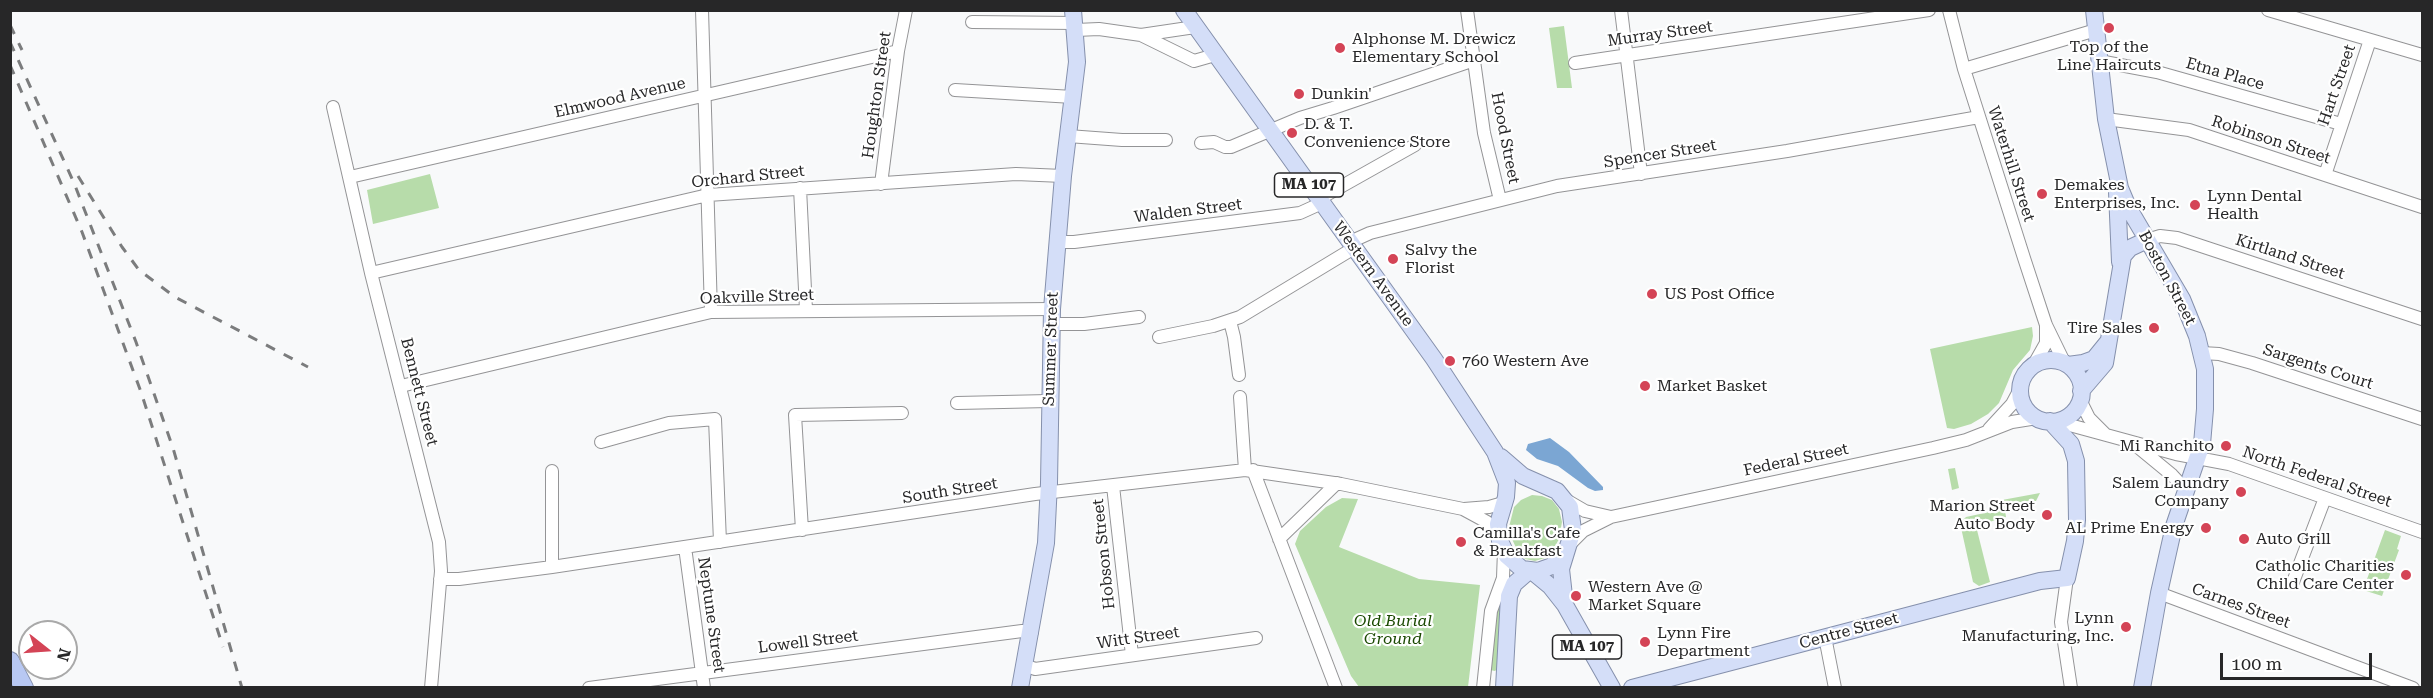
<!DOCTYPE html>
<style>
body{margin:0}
#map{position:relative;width:2433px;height:698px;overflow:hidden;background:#f8f9fa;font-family:"Roboto Serif",serif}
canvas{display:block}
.frame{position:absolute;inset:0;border:12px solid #272728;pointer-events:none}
.north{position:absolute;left:18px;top:620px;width:60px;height:60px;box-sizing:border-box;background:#fff;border:2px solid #a9a9a9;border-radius:50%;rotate:107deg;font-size:16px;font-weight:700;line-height:24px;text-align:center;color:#272728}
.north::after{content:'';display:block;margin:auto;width:21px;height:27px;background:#d44456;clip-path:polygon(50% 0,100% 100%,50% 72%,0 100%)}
.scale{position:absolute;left:2220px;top:653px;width:152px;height:27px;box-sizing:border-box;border:3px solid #272728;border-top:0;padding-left:8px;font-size:18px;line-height:21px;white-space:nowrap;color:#272728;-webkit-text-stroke:4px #fff;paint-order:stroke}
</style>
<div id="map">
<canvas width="2433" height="698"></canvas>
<div class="frame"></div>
<div class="north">N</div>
<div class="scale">100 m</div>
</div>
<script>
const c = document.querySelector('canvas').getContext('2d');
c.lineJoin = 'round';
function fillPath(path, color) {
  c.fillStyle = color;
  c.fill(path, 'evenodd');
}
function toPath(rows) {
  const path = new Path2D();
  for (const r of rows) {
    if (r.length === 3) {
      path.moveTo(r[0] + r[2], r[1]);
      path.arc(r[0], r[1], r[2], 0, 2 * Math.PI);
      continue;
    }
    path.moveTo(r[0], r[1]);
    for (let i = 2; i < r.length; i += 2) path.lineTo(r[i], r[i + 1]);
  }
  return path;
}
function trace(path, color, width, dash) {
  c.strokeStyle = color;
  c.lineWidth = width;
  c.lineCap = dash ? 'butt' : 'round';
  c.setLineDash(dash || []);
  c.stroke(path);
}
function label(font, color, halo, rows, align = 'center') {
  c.font = font + ' "Roboto Serif",serif';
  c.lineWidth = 4.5;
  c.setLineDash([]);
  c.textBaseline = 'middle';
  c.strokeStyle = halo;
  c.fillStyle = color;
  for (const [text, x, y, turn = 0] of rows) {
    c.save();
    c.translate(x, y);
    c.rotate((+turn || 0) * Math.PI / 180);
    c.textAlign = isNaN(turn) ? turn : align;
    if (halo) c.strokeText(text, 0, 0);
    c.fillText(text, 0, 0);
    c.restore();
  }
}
fillPath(toPath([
 [1564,26,1572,88,1557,88,1549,28],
 [430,174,439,208,373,224,367,190],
 [2032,327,2033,336,2030,350,2013,370,1999,403,1988,414,1971,424,1954,429,1947,428,1930,349],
 [1955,468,1959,488,1952,490,1948,469],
 [2040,493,2036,501,2004,503,2006,517,1976,526,1990,582,1979,586,1973,582,1960,523,1966,517,2003,509,2002,500],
 [1532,495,1542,496,1552,500,1559,509,1562,522,1559,539,1553,550,1545,558,1535,561,1525,559,1519,554,1512,539,1509,527,1514,507,1521,500],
 [1342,498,1358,499,1339,547,1419,579,1480,585,1468,687,1359,687,1351,676,1295,544,1300,531,1326,507],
 [2385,530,2401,536,2397,549,2399,550,2382,596,2363,590],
 [1503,588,1498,668,1495,671,1490,670,1495,610]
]), '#b7dcaa');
fillPath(toPath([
 [1550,438,1569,452,1603,487,1603,490,1595,491,1588,488,1558,466,1537,459,1526,450,1528,444]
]), '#7ba6d3');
const minor = toPath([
 [702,10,711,312],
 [1467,10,1484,133,1500,200],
 [1621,10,1641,174],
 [1949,10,1964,69,2024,258,2046,325,2065,364],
 [2268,10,2422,55],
 [972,22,1075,23],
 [1076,30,1099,29,1141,35,1195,27],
 [1141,35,1194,61,1215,55],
 [2099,61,2157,72,2341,124],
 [1575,63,1929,10],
 [1964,69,2096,30],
 [955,90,1073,97],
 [333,107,371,273,439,542,441,571,431,688],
 [2106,119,2189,130,2422,207],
 [1068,136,1122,140,1166,140],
 [1201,143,1214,142,1225,147,1231,147,1300,118,1333,108,1474,60],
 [2325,175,2370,40],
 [350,177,898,51],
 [881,184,898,51,906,10],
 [800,188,806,310],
 [1319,199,1415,145],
 [2147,240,2160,236,2177,238,2422,319],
 [1057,242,1074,242,1300,213,1322,203],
 [1350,242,1370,233,1557,186,1787,151,1979,117],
 [371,273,708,195,1016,174,1063,176],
 [1230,321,1234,337,1239,375],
 [1051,324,1084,324,1139,317],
 [1159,337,1213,326,1240,317,1354,248],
 [2202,353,2219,354,2252,363,2422,419],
 [2033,366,2046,343,2046,326],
 [401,386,711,312,1052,309],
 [1240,397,1245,470],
 [2080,400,2089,418,2105,434],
 [957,403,1049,401],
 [2055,421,2176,454,2229,464,2422,532],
 [1989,429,2012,404,2020,389],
 [601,442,669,423,715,419,720,542],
 [2138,447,2172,475,2186,490],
 [1253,470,1336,688],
 [1113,486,1132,655],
 [1566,500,1585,511,1611,517],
 [1464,509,1489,507,1503,503],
 [802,530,795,415,902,413],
 [1279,539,1337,483],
 [1570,544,1583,531,1611,517,1933,448,1966,440,2012,422,2037,418],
 [685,547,704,688],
 [552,567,552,471],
 [2067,578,2061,622,2071,688],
 [440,579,459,579,552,567,1035,494,1245,470,1341,484,1463,509,1487,522,1499,537],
 [2293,582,2325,498],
 [2159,593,2413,688],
 [1825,637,1835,688],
 [1025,665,1035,669,1256,638],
 [589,688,1022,631,1032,632],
 [1483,688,1491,611,1503,578,1504,550]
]);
const major = toPath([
 [1184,10,1434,359,1495,452,1507,483,1506,497,1498,524,1500,541,1507,556,1522,569,1538,571,1552,566,1566,550],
 [2094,10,2106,119,2120,188,2128,207,2182,299,2197,336,2205,369,2205,409,2202,444,2174,526,2159,593,2142,688],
 [2117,192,2120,262],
 [2051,391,31],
 [2068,365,2083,363,2094,359,2107,343],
 [2081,391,2105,363,2123,256,2130,248,2147,240],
 [1501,457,1523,476,1557,491,1570,507,1573,530,1561,569,1565,605],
 [1533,572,1550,586,1565,605,1612,688],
 [1020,688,1046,543,1049,483,1052,309,1063,176,1077,62,1073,10],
 [1504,688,1509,596,1514,584,1529,571],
 [1632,688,2040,581,2067,578,2075,541,2077,520,2076,461,2071,444,2050,421]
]);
const highway = toPath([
 [10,661,24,688]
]);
trace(minor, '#949496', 14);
trace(major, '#8590ac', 18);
trace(highway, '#8590ac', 20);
trace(minor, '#fff', 12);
trace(major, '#d4def8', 16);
trace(highway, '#b8c8f3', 18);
trace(toPath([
 [10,25,22,50],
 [10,42,74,183,136,342,173,448,242,688],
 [10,65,82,232,141,392,223,647],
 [78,176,122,247,139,270,175,297,308,367]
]), '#7b7c7d', 3, [10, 10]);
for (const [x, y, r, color] of [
 [2109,28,6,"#d44456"],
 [1340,48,6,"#d44456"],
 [1299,94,6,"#d44456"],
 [1292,133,6,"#d44456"],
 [2042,194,6,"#d44456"],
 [2195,205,6,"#d44456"],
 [1393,259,6,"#d44456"],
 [1652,294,6,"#d44456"],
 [2154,328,6,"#d44456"],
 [1450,361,6,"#d44456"],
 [1645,386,6,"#d44456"],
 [2226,446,6,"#d44456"],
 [2241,492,6,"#d44456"],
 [2047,515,6,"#d44456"],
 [2206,528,6,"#d44456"],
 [2244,539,6,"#d44456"],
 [1461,542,6,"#d44456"],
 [2406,575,6,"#d44456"],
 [1576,596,6,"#d44456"],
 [2126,627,6,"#d44456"],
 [1645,642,6,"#d44456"]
]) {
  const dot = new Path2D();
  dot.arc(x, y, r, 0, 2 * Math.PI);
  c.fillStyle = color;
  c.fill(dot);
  trace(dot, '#fff', 2);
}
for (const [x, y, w] of [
 [1309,185,69],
 [1587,647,69]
]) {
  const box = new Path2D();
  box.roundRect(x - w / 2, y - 12, w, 24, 4.5);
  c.fillStyle = '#fff';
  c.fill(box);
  trace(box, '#272728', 1.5);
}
label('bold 15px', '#272728', null, [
 ["MA 107",1309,185],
 ["MA 107",1587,647]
]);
label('16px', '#272728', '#fff', [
 ["Murray Street",1660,34,-8],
 ["Etna Place",2225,74,16],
 ["Hart Street",2337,85,-71],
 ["Houghton Street",877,95,-82],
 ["Elmwood Avenue",620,98,-13],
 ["Hood Street",1505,138,79],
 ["Robinson Street",2271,140,18],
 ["Spencer Street",1660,154,-9],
 ["Waterhill Street",2011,164,72],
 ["Orchard Street",748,177,-6],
 ["Walden Street",1188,211,-7],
 ["Kirtland Street",2290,257,18],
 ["Western Avenue",1373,274,54],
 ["Boston Street",2167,278,62],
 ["Oakville Street",757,297,-2],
 ["Summer Street",1051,349,-88],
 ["Sargents Court",2318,367,18],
 ["Bennett Street",419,392,76],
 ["Federal Street",1796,460,-12],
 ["North Federal Street",2317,477,19],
 ["South Street",950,491,-9],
 ["Hobson Street",1104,554,-96],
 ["Carnes Street",2241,606,20],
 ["Neptune Street",711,615,82],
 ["Centre Street",1849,631,-15],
 ["Witt Street",1138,638,-8],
 ["Lowell Street",808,642,-7]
]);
label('16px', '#272728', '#fff', [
 ["Alphonse M. Drewicz",1352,39],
 ["Elementary School",1352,57],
 ["Top of the",2109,47,"center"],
 ["Line Haircuts",2109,65,"center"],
 ["Dunkin'",1311,94],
 ["D. & T.",1304,124],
 ["Convenience Store",1304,142],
 ["Demakes",2054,185],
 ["Enterprises, Inc.",2054,203],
 ["Lynn Dental",2207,196],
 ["Health",2207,214],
 ["Salvy the",1405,250],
 ["Florist",1405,268],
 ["US Post Office",1664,294],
 ["Tire Sales",2142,328,"right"],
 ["760 Western Ave",1462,361],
 ["Market Basket",1657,386],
 ["Mi Ranchito",2214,446,"right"],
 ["Salem Laundry",2229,483,"right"],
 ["Company",2229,501,"right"],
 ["Marion Street",2035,506,"right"],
 ["Auto Body",2035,524,"right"],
 ["AL Prime Energy",2194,528,"right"],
 ["Camilla's Cafe",1473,533],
 ["& Breakfast",1473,551],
 ["Auto Grill",2256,539],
 ["Catholic Charities",2394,566,"right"],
 ["Child Care Center",2394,584,"right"],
 ["Western Ave @",1588,587],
 ["Market Square",1588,605],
 ["Lynn",2114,618,"right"],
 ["Manufacturing, Inc.",2114,636,"right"],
 ["Lynn Fire",1657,633],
 ["Department",1657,651]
], 'left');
label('italic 16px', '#1a4901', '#fff', [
 ["Old Burial",1393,621],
 ["Ground",1393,639]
]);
</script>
